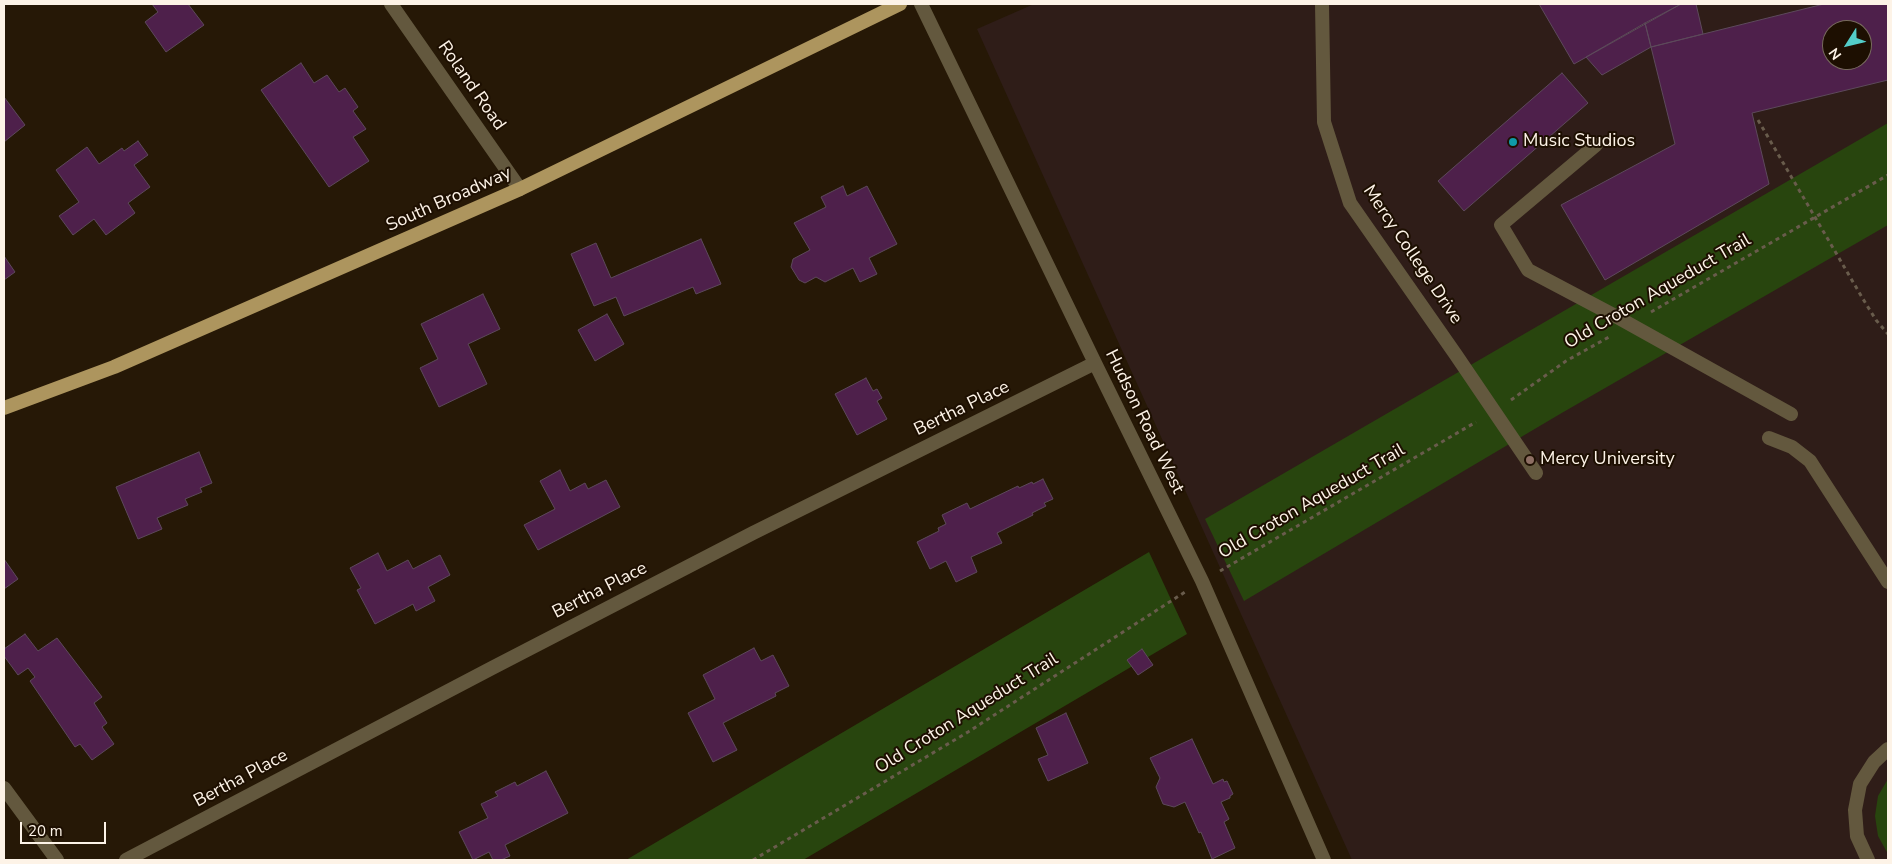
<!DOCTYPE html>
<style>
body{margin:0}
#map{position:relative;width:1892px;height:864px;overflow:hidden;background:#261806;font-family:"Nunito Sans",sans-serif}
canvas{display:block}
.frame{position:absolute;inset:0;border:5px solid #fdf3e7;pointer-events:none}
.north{position:absolute;left:1822px;top:20px;width:50px;height:50px;box-sizing:border-box;background:#1d0f01;border:1px solid #776a5d;border-radius:50%;rotate:234deg;font-size:14px;font-weight:700;line-height:20px;text-align:center;color:#fdf3e7}
.north::after{content:'';display:block;margin:auto;width:18px;height:22px;background:#53cdc9;clip-path:polygon(50% 0,100% 100%,50% 72%,0 100%)}
.scale{position:absolute;left:20px;top:822px;width:86px;height:22px;box-sizing:border-box;border:2px solid #fdf3e7;border-top:0;padding-left:6px;font-size:15px;line-height:18px;white-space:nowrap;color:#fdf3e7;-webkit-text-stroke:4px #1d0f01;paint-order:stroke}
</style>
<div id="map">
<canvas width="1892" height="864"></canvas>
<div class="frame"></div>
<div class="north">N</div>
<div class="scale">20 m</div>
</div>
<script>
const c = document.querySelector('canvas').getContext('2d');
c.lineJoin = 'round';
function fillPath(path, color) {
  c.fillStyle = color;
  c.fill(path, 'evenodd');
}
function toPath(rows) {
  const path = new Path2D();
  for (const r of rows) {
    path.moveTo(r[0], r[1]);
    for (let i = 2; i < r.length; i += 2) path.lineTo(r[i], r[i + 1]);
  }
  return path;
}
function trace(path, color, width, dash) {
  c.strokeStyle = color;
  c.lineWidth = width;
  c.lineCap = dash ? 'butt' : 'round';
  c.setLineDash(dash || []);
  c.stroke(path);
}
function label(font, color, halo, rows, align = 'center') {
  c.font = font + ' "Nunito Sans",sans-serif';
  c.lineWidth = 4;
  c.setLineDash([]);
  c.textBaseline = 'middle';
  c.strokeStyle = halo;
  c.fillStyle = color;
  for (const [text, x, y, turn = 0] of rows) {
    c.save();
    c.translate(x, y);
    c.rotate((+turn || 0) * Math.PI / 180);
    c.textAlign = isNaN(turn) ? turn : align;
    if (halo) c.strokeText(text, 0, 0);
    c.fillText(text, 0, 0);
    c.restore();
  }
}
fillPath(toPath([
 [1034,4,1888,4,1888,860,1352,860,977,29],
 [1832,30,1862,30,1862,60,1832,60]
]), '#2f1d18');
fillPath(toPath([
 [1888,123,1888,225,1560,414,1244,601,1205,519],
 [1149,552,1187,634,803,860,626,860],
 [1888,779,1888,854,1878,836,1875,816,1878,796]
]), '#28450e');
const building = toPath([
 [152,4,188,4,204,25,166,52,145,22,158,12,152,4],
 [1539,4,1681,4,1574,64,1539,4],
 [1681,4,1696,4,1703,34,1651,47,1645,23,1681,4],
 [1824,4,1888,4,1888,80,1752,113,1769,184,1605,280,1561,205,1675,144,1651,47,1824,4],
 [1832,30,1862,30,1862,60,1832,60,1832,30],
 [1645,23,1651,47,1602,75,1586,57,1645,23],
 [301,63,314,83,327,75,339,92,345,88,358,107,353,111,366,129,353,137,369,161,329,187,261,90,301,63],
 [1562,73,1588,103,1464,211,1438,181,1562,73],
 [4,97,25,125,4,142,4,97],
 [138,141,148,155,134,165,150,187,128,203,135,213,106,235,94,219,73,235,59,216,79,202,56,170,87,147,99,164,122,148,124,151,138,141],
 [843,186,847,196,867,186,897,244,869,258,877,274,860,282,853,268,825,282,816,277,805,283,799,280,791,267,793,259,810,250,794,223,826,207,821,197,843,186],
 [701,239,721,284,696,294,693,287,624,316,616,297,594,306,571,254,596,243,611,278,701,239],
 [4,256,15,272,4,280,4,256],
 [483,294,500,329,468,344,487,384,439,407,420,368,438,359,421,324,483,294],
 [607,314,624,344,595,361,578,330,607,314],
 [866,378,873,391,877,389,882,398,877,401,887,419,857,435,835,394,866,378],
 [199,452,212,483,200,488,202,492,185,499,188,505,157,518,162,529,138,539,116,487,199,452],
 [560,470,570,491,585,483,588,489,606,480,620,507,538,550,524,525,555,509,540,481,560,470],
 [1043,479,1053,499,1044,503,1046,506,1032,513,1033,515,997,533,1002,543,971,557,977,572,956,582,946,561,930,569,917,542,939,531,938,528,946,524,942,515,967,503,970,509,1018,486,1019,488,1032,482,1033,484,1043,479],
 [378,553,387,571,408,560,413,569,440,555,450,575,428,587,435,601,416,611,413,604,375,624,357,590,361,588,350,568,378,553],
 [4,559,18,579,4,589,4,559],
 [25,634,38,651,57,638,102,697,94,703,107,723,102,727,114,744,92,760,80,744,75,747,30,681,35,677,28,668,18,675,4,656,4,649,25,634],
 [754,648,761,661,773,655,789,686,775,693,776,696,723,723,737,750,713,762,688,713,715,699,703,675,754,648],
 [1142,649,1153,665,1138,675,1127,660,1142,649],
 [1066,713,1088,763,1048,781,1038,759,1048,755,1036,728,1066,713],
 [1192,739,1213,784,1223,779,1224,782,1227,781,1233,794,1230,796,1230,798,1221,802,1229,819,1224,822,1235,848,1212,859,1201,832,1199,833,1185,802,1174,807,1163,804,1156,787,1160,778,1150,758,1192,739],
 [546,771,568,813,505,845,510,856,501,860,493,860,489,852,473,860,459,832,488,818,481,804,498,796,495,792,515,782,517,786,546,771]
]);
fillPath(building, '#4e204b');
trace(building, '#5d495b', 1);
trace(toPath([
 [1758,120,1863,299,1876,320,1888,334],
 [1651,312,1888,175],
 [1511,400,1566,361,1609,337],
 [1220,571,1476,422],
 [753,860,968,732,1185,592]
]), '#695c4c', 3, [4, 4]);
trace(toPath([
 [1596,145,1501,225,1528,270,1617,317,1791,414],
 [1769,438,1792,447,1810,461,1888,582],
 [1868,860,1857,836,1855,810,1860,784,1874,762,1888,749]
]), '#63583e', 14);
trace(toPath([
 [391,4,520,189],
 [921,4,1095,363,1202,581,1324,860],
 [1322,4,1324,122,1350,203,1456,355,1536,473],
 [4,788,57,860],
 [126,860,492,668,753,533,1095,363]
]), '#63583e', 14);
trace(toPath([
 [4,408,114,367,520,189,900,4]
]), '#ad955e', 14);
for (const [x, y, r, color] of [
 [1513,142,5,"#0f9aa8"],
 [1530,460,5,"#8d6e63"]
]) {
  const dot = new Path2D();
  dot.arc(x, y, r, 0, 2 * Math.PI);
  c.fillStyle = color;
  c.fill(dot);
  trace(dot, '#1d0f01', 2);
}
label('18px', '#fdf3e7', '#1d0f01', [
 ["Roland Road",471,86,55],
 ["South Broadway",449,200,-24],
 ["Mercy College Drive",1412,255,56],
 ["Old Croton Aqueduct Trail",1658,292,-30],
 ["Bertha Place",962,409,-26],
 ["Hudson Road West",1144,422,64],
 ["Old Croton Aqueduct Trail",1312,502,-30],
 ["Bertha Place",600,591,-27],
 ["Old Croton Aqueduct Trail",967,714,-32],
 ["Bertha Place",241,779,-28]
]);
label('18px', '#fdf3e7', '#1d0f01', [
 ["Music Studios",1523,142],
 ["Mercy University",1540,460]
], 'left');
</script>
